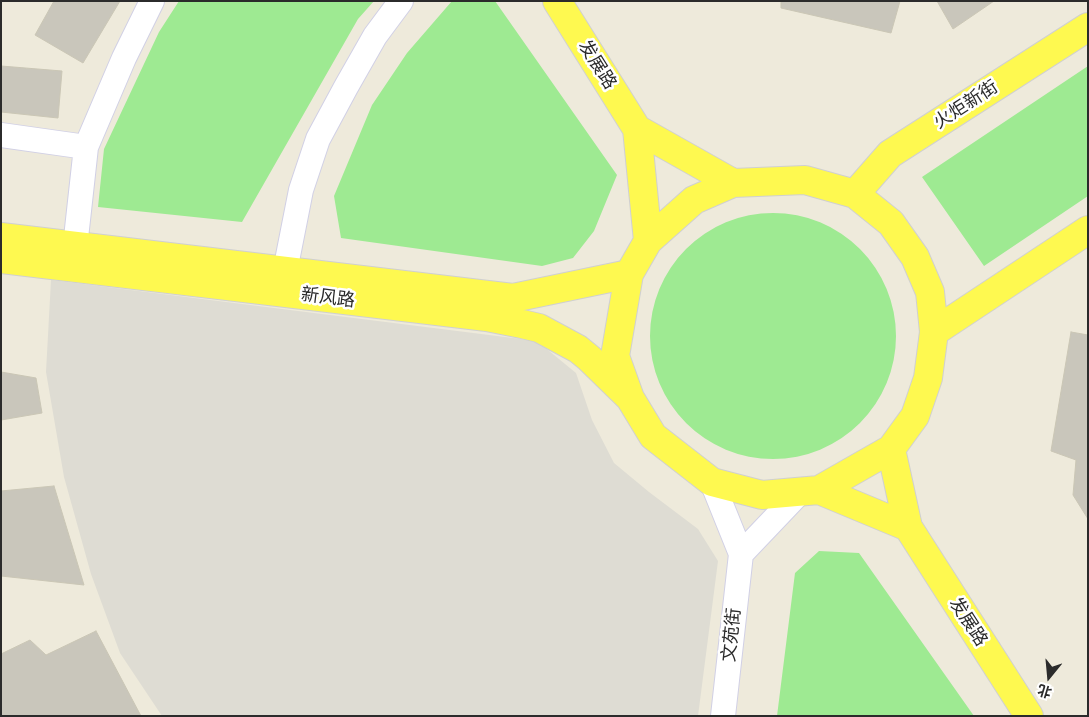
<!DOCTYPE html>
<meta charset="utf-8">
<style>
body{margin:0}
#map{position:relative;width:1089px;height:717px;overflow:hidden;background:#eeeadb;font-family:"PT Sans Narrow","Noto Sans SC",sans-serif}
canvas{display:block}
.frame{position:absolute;inset:0;border:2px solid #2b2b2b;pointer-events:none}
.north{position:absolute;left:1024px;top:652px;width:50px;height:50px;-webkit-text-stroke:4px #fff;paint-order:stroke;rotate:197deg;font-size:14px;font-weight:700;line-height:20px;text-align:center;color:#2b2b2b}
.north::after{content:'';display:block;margin:auto;width:18px;height:22px;background:#2b2b2b;clip-path:polygon(50% 0,100% 100%,50% 72%,0 100%)}
</style>
<div id="map">
<canvas width="1089" height="717"></canvas>
<div class="frame"></div>
<div class="north">北</div>
</div>
<script>
const c = document.querySelector('canvas').getContext('2d');
c.lineJoin = 'round';
function fillPath(path, color) {
  c.fillStyle = color;
  c.fill(path, 'evenodd');
}
function toPath(rows) {
  const path = new Path2D();
  for (const r of rows) {
    if (r.length === 3) {
      path.moveTo(r[0] + r[2], r[1]);
      path.arc(r[0], r[1], r[2], 0, 2 * Math.PI);
      continue;
    }
    path.moveTo(r[0], r[1]);
    for (let i = 2; i < r.length; i += 2) path.lineTo(r[i], r[i + 1]);
  }
  return path;
}
function trace(path, color, width, dash) {
  c.strokeStyle = color;
  c.lineWidth = width;
  c.lineCap = dash ? 'butt' : 'round';
  c.setLineDash(dash || []);
  c.stroke(path);
}
function label(font, color, halo, rows, align = 'center') {
  c.font = font + ' "PT Sans Narrow","Noto Sans SC",sans-serif';
  c.lineWidth = 5;
  c.setLineDash([]);
  c.textBaseline = 'middle';
  c.strokeStyle = halo;
  c.fillStyle = color;
  for (const [text, x, y, turn = 0] of rows) {
    c.save();
    c.translate(x, y);
    c.rotate((+turn || 0) * Math.PI / 180);
    c.textAlign = isNaN(turn) ? turn : align;
    if (halo) c.strokeText(text, 0, 0);
    c.fillText(text, 0, 0);
    c.restore();
  }
}
fillPath(toPath([
 [179,1,374,1,358,19,242,222,98,207,104,149,159,32],
 [452,1,495,1,617,175,594,231,573,258,542,266,341,238,334,196,372,105,407,53],
 [1088,66,1088,196,984,266,922,177],
 [773,336,123],
 [819,551,859,553,974,716,777,716,795,573]
]), '#9eea92');
fillPath(toPath([
 [51,280,537,341,576,373,592,420,614,463,649,492,698,529,718,561,698,716,162,716,120,653,91,574,64,477,46,372]
]), '#dedcd3');
const building = toPath([
 [54,1,120,1,83,63,35,35,54,1],
 [781,1,900,1,891,33,781,8,781,1],
 [937,1,994,1,953,29,937,1],
 [1,66,62,71,58,118,1,112,1,66],
 [1071,332,1088,335,1088,519,1073,495,1076,460,1051,451,1071,332],
 [1,372,36,378,42,413,1,420,1,372],
 [54,486,84,585,1,576,1,491,54,486],
 [96,631,141,716,1,716,1,654,30,640,46,655,96,631]
]);
fillPath(building, '#c9c6bb');
trace(building, '#cac6b5', 1);
const minor = toPath([
 [1,135,86,147],
 [75,247,86,147,124,58,152,1],
 [285,271,301,190,318,139,346,87,375,36,401,1],
 [712,482,741,554,801,491],
 [723,716,741,554]
]);
const major = toPath([
 [557,1,637,129],
 [855,194,890,154,1088,27],
 [1,237,513,298,629,274],
 [648,241,637,129,733,183],
 [1,259,487,317,522,324,539,328,578,349,589,358,630,398,653,436,712,482,762,495,819,490,891,449,915,416,928,378,934,332,930,292,915,257,891,223,855,194,805,180,733,183,694,200,648,241,629,274,615,356,630,398],
 [934,332,1088,230],
 [891,449,908,527,1029,716],
 [819,490,908,527]
]);
trace(minor, '#d1d0e5', 26);
trace(major, '#d0d0d0', 30);
trace(minor, '#fff', 24);
trace(major, '#fef950', 28);
label('18px', '#2b2b2b', '#fff', [
 ["发展路",597,65,58],
 ["火炬新街",966,105,-33],
 ["新风路",328,298,7],
 ["发展路",968,622,57],
 ["文苑街",732,635,-84]
]);
</script>
